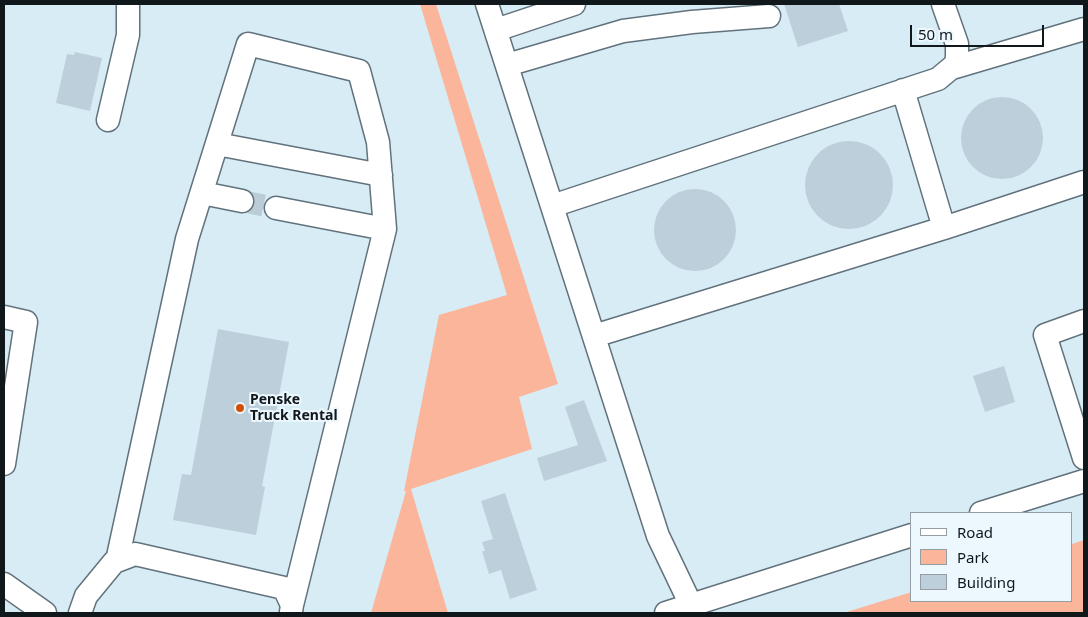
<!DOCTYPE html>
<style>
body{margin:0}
#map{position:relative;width:1088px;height:617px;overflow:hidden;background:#d8ecf6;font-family:"Noto Sans",sans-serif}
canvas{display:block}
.frame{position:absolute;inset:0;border:5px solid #11181c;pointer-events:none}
.legend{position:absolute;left:910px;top:512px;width:162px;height:90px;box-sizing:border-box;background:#ecf7fe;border:1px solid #949ea4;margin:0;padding:6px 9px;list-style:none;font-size:15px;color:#11181c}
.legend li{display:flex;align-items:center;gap:10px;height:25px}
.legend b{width:25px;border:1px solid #949ea4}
.scale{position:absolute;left:910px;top:25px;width:134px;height:22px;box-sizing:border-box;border:2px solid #11181c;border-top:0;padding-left:6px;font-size:15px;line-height:18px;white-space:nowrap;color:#11181c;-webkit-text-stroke:4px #ecf7fe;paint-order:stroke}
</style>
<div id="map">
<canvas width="1088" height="617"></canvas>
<div class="frame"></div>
<ul class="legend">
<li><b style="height:6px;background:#fff"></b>Road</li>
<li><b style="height:14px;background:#fbb59a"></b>Park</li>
<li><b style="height:14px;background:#bccfda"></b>Building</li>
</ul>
<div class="scale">50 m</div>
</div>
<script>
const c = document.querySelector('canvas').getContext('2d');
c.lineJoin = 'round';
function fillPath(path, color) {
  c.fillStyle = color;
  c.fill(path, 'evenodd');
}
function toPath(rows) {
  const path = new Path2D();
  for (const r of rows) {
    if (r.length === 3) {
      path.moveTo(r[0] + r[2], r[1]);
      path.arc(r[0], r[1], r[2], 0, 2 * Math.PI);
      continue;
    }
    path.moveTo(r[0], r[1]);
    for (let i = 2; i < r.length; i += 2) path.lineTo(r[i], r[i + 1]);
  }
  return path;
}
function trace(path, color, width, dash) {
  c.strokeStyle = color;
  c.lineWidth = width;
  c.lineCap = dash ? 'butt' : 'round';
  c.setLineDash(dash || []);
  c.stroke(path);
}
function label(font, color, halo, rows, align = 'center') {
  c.font = font + ' "Noto Sans",sans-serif';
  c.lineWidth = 4;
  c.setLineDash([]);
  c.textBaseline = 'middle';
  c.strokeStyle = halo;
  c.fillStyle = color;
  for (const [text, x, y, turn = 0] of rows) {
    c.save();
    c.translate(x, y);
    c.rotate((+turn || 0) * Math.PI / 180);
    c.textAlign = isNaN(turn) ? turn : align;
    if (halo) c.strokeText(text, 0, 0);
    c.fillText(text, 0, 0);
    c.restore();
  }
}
fillPath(toPath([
 [420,4,436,4,558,384,519,397,532,449,411,489,448,613,371,613,406,491,404,491,439,315,507,295],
 [1084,540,1084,613,843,613,912,592,912,601,1072,601,1072,544]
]), '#fbb59a');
fillPath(toPath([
 [784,4,839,4,848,31,798,47],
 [75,52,102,58,90,111,56,103,67,54,74,55],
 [1002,138,41],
 [849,185,44],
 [695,230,41],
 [218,329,289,342,262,486,265,487,256,535,173,520,182,474,191,475],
 [1004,366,1015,402,985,412,973,376],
 [584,400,607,461,544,481,537,458,578,445,565,407],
 [505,493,537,590,510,599,501,570,489,574,482,551,485,551,482,542,493,539,481,501]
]), '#bccfda');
trace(toPath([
 [242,201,276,208]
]), '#baccd5', 22, [22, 11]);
const minor = toPath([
 [487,4,658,536,691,605],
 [496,30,574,4],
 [507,65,623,31,692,22,769,16],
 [952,68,1084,29],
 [108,120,128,35,128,4],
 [217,144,381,175],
 [202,193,242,201],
 [552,206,938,79,956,64,957,56,957,44,943,4],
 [276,208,385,229],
 [944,228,1084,182],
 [4,317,26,322,4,464],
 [1084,321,1045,335,1084,458],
 [594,336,944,228,903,90],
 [981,513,1084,481],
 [117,561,187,239,248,44,359,71,378,142,385,229,292,605],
 [4,584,45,613],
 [80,613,86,596,114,562,135,554,284,588,292,605,291,612],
 [666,613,912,535]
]);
trace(minor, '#61727c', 25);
trace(minor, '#fff', 22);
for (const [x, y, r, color] of [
 [240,408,5,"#d34f03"]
]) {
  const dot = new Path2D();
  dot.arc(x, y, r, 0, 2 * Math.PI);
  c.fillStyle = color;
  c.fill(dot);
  trace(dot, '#ecf7fe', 2);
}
label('bold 14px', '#11181c', '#ecf7fe', [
 ["Penske",250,400],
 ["Truck Rental",250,416]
], 'left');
</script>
